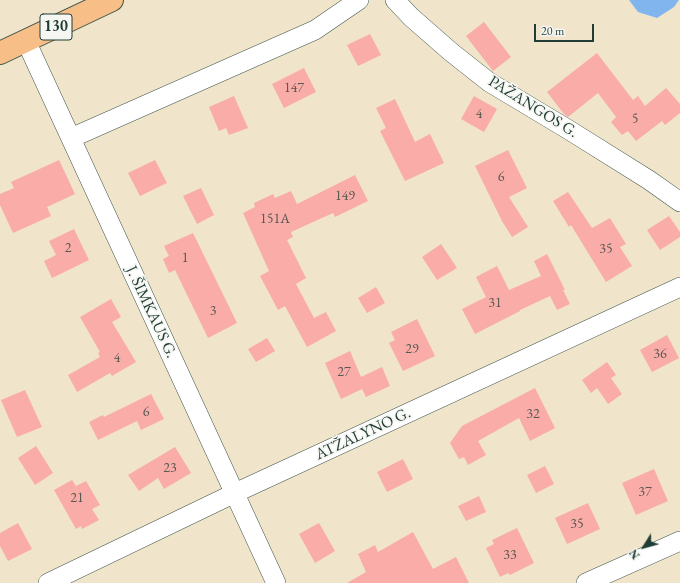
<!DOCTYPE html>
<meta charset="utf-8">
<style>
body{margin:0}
#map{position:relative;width:680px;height:583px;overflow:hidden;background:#f0e4ca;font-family:"EB Garamond",serif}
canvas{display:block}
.north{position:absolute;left:624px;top:527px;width:40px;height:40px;-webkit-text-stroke:3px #f6f6f2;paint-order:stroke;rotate:233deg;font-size:11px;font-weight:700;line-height:16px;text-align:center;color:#1f3d34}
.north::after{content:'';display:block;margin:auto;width:14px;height:18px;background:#1f3d34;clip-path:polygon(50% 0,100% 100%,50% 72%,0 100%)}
.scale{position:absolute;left:534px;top:24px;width:60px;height:18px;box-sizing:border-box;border:2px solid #1f3d34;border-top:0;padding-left:5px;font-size:12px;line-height:14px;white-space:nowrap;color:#1f3d34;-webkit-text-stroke:3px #f6f6f2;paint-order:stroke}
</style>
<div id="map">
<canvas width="680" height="583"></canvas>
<div class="north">N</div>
<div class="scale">20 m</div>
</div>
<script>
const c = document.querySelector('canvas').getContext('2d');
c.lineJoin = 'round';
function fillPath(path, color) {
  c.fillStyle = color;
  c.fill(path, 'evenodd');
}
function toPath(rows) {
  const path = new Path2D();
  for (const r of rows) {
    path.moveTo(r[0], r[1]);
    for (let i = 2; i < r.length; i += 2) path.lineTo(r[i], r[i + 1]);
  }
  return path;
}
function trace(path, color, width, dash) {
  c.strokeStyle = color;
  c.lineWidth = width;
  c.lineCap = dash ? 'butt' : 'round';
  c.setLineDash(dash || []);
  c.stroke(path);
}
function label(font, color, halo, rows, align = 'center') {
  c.font = font + ' "EB Garamond",serif';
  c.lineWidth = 3.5;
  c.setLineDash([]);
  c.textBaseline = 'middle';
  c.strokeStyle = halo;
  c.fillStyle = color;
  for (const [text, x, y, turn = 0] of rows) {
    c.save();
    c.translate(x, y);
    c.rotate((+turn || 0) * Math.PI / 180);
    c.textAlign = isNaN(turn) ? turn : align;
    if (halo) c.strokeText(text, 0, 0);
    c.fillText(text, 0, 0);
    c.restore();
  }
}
fillPath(toPath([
 [629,0,679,0,674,7,657,18,638,12]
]), '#81b5ee');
fillPath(toPath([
 [484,22,511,57,493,71,466,36],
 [370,34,381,55,358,66,347,45],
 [597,53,633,100,638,96,645,106,666,88,680,104,680,113,665,125,662,121,636,141,628,131,622,135,611,122,616,117,598,93,568,117,564,114,547,92],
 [304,68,316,92,284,108,272,84],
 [234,96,248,128,229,135,226,128,219,131,209,107],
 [474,96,497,109,484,132,461,119],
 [395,99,415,142,430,134,444,163,405,181,380,131,386,128,376,108],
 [508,150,527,188,509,197,528,227,512,237,502,221,475,166],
 [59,160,75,194,47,207,51,216,13,233,0,205,0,194,14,188,11,182],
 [155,160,167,183,140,196,128,173],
 [355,175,368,201,335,217,333,213,291,232,293,237,287,240,306,278,296,284,314,318,326,312,336,331,307,347,285,306,278,310,260,276,269,271,243,213,255,207,254,203,273,194,275,198,291,191,297,204],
 [201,188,214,215,197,224,183,196],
 [568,192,592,228,610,218,626,244,620,247,632,266,606,282,571,225,569,227,553,201],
 [669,216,680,232,680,237,660,250,647,230],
 [74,229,89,260,52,278,44,261,56,255,49,241],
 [193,233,237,323,208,338,175,270,169,273,163,259,169,256,164,246],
 [441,244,457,268,437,280,422,257],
 [547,254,565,290,563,290,570,304,557,310,550,296,520,310,520,311,475,334,462,309,486,297,476,277,497,266,509,290,541,276,534,261],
 [376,287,385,303,367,313,358,298],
 [111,299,121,317,112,322,136,362,112,376,110,373,77,392,68,375,100,357,98,353,100,352,80,317],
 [417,319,435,356,403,371,389,343,395,340,391,332],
 [667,335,679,358,652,372,640,350],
 [267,338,275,351,256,362,248,349],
 [350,351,361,377,382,367,390,386,366,397,362,389,341,399,325,363],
 [607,362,616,375,611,378,622,394,608,404,597,388,591,393,582,380],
 [535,388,555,428,530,441,519,418,478,441,486,455,468,465,464,457,459,459,450,443,462,426],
 [25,390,42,427,17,437,1,400],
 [151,394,164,419,141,430,137,421,98,440,89,422,103,415,104,417],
 [36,446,53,473,35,485,18,458],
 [175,447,191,473,164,489,158,478,139,491,128,475],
 [403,459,413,479,387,492,377,472],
 [545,466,554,484,536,493,527,475],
 [654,469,668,501,636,515,622,483],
 [72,480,76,486,86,481,100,505,92,509,99,520,82,529,81,526,76,529,54,490],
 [479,496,486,512,466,521,458,506],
 [588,503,600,529,567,544,555,518],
 [18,523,32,549,8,561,0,546,0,533],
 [319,523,335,551,315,563,299,534],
 [517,528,534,563,510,575,508,573,500,577,486,548,494,544,492,540],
 [413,532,433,569,456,557,469,583,347,583,366,572,358,554,375,545,378,552]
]), '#faaca8');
const minor = toPath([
 [395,0,411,17,451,52,489,82,569,130,649,180,680,202],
 [26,41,276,583],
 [71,138,315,30,359,0],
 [48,583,235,493,680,287],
 [586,583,680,541]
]);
const major = toPath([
 [0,53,112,0]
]);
trace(minor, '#3e564a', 20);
trace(major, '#3e564a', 24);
trace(minor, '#fff', 19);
trace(major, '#f7be87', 22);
label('14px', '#565951', null, [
 ["147",294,88],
 ["4",479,114],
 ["5",635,119],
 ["6",501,177],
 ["149",345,196],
 ["151A",275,219],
 ["2",68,248],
 ["35",606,249],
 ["1",185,258],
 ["31",495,303],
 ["3",213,311],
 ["29",412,349],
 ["36",660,354],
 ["4",117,358],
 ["27",344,372],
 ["6",146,412],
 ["32",533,414],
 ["23",170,468],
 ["37",645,492],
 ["21",77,498],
 ["35",577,524],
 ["33",510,555]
]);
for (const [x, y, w] of [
 [56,27,32]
]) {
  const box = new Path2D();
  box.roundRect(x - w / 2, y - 13, w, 26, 3);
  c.fillStyle = '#f6f6f2';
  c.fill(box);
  trace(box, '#1f3d34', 1);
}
label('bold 15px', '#1f3d34', null, [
 ["130",56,27]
]);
label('16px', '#1f3d34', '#f6f6f2', [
 ["PAŽANGOS G.",533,107,32],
 ["J. ŠIMKAUS G.",151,312,65],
 ["ATŽALYNO G.",363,434,-25]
]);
</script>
